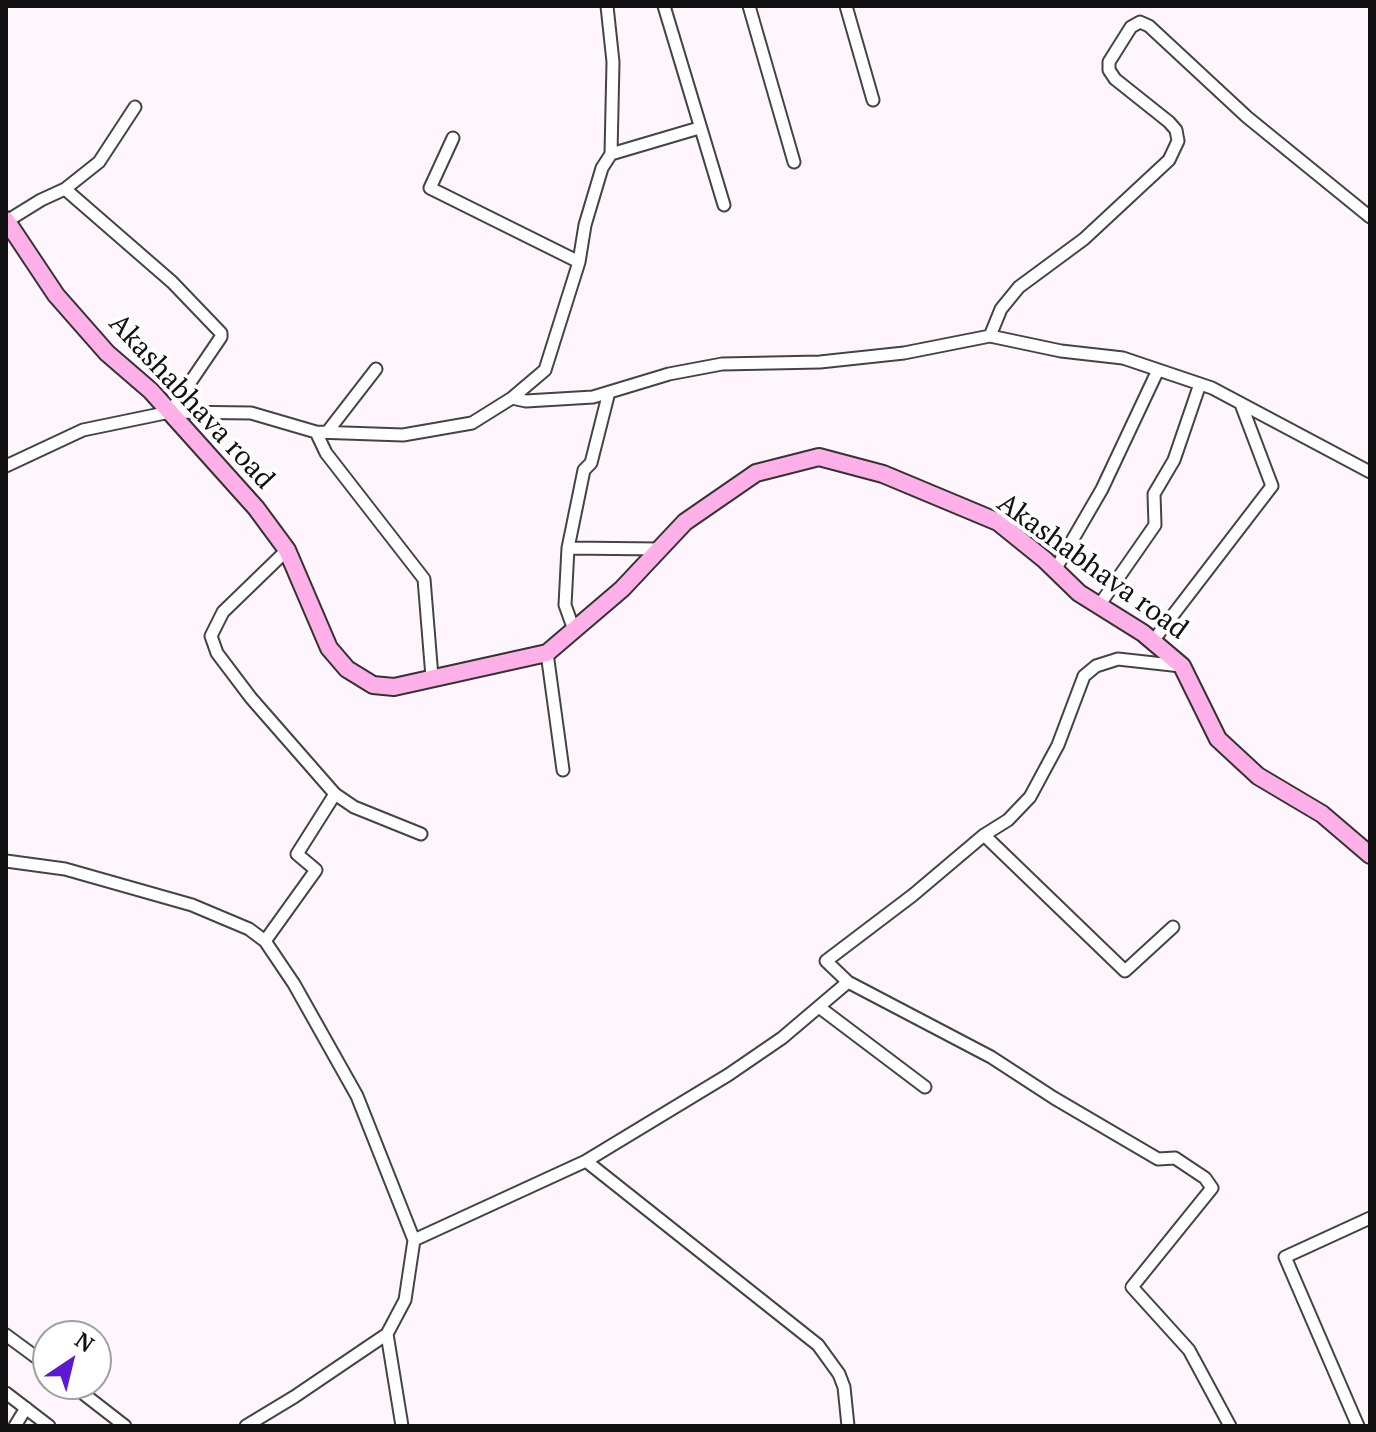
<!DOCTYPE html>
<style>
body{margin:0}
#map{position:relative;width:1376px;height:1432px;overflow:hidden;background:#fff5fd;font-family:"PT Serif",serif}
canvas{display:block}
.frame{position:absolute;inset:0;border:8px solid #111;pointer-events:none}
.north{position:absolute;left:32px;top:1320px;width:80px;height:80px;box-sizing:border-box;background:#fff;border:2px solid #a0a0a0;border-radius:50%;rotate:35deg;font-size:22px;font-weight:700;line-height:32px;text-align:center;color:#111}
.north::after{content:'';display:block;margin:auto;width:28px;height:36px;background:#5b1ad0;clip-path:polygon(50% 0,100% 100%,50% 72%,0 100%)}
</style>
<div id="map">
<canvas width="1376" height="1432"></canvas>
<div class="frame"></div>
<div class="north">N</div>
</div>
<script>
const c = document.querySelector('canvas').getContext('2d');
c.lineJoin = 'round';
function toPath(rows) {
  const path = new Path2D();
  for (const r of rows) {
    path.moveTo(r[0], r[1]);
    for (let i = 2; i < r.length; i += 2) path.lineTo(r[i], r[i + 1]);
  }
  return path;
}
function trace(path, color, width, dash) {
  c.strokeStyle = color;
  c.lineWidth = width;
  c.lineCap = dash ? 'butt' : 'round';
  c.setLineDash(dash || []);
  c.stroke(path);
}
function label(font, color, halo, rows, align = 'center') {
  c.font = font + ' "PT Serif",serif';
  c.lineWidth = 8;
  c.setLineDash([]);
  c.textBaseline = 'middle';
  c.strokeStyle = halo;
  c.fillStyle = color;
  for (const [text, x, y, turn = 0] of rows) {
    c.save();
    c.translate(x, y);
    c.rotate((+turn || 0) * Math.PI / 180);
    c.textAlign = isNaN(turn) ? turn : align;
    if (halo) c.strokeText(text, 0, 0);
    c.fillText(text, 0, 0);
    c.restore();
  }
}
const street = toPath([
 [664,6,724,205],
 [749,6,794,162],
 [846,6,873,100],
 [453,138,430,188,579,262],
 [611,154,699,128],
 [65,189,172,282,221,333,221,337,170,412],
 [7,221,41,200,65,189,99,162,135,107],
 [990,336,1001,309,1019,287,1084,239,1169,160,1178,141,1176,130,1169,122,1115,79,1109,70,1109,62,1131,27,1140,22,1149,26,1247,117,1370,217],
 [512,398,526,401,593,397,669,374,722,364,820,362,904,353,990,336,1061,351,1123,358,1212,388,1370,472],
 [328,431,376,369],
 [316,432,326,453,424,579,432,677],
 [6,466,83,430,170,412,251,413,316,432,403,435,472,423,512,398,545,370,579,262,585,225,602,168,611,154,613,62,607,6],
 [568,548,660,549],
 [287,550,223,612,211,636,217,653,251,698,335,794,354,807,421,834],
 [1055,570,1102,489,1158,370],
 [1098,607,1155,525,1154,494,1174,460,1200,384],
 [574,630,565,605,568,548,584,470,591,463,609,392],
 [1153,641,1272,486,1241,404],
 [547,653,563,770],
 [984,835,1125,971,1173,927],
 [6,861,65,869,192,905,249,929,265,941,294,984,357,1096,414,1240,405,1300,387,1334,294,1397,246,1426],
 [265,941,316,870,297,854,335,794],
 [848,982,991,1057,1054,1098,1158,1159,1175,1158,1205,1178,1212,1188,1132,1287,1189,1350,1230,1426],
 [819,1007,925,1087],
 [586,1161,728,1075,782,1038,848,982,826,961,913,895,984,835,1008,820,1030,797,1058,745,1084,676,1096,666,1118,659,1181,666],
 [414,1240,586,1161,818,1345,839,1374,844,1387,848,1426],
 [387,1334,402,1426],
 [6,1335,48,1366],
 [71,1384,125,1426],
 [6,1393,49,1426],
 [15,1426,26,1408],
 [1358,1426,1285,1257,1370,1218]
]);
const secondary = toPath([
 [6,220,56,295,107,353,151,391,256,508,287,550,329,648,347,669,373,685,394,687,547,653,622,589,685,522,756,473,819,457,883,474,998,522,1045,560,1079,593,1143,633,1182,666,1218,739,1258,776,1322,814,1370,855]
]);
trace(street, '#444', 15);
trace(secondary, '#333', 20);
trace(street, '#fff', 11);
trace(secondary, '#ffb0e8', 16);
label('28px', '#111', '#fff', [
 ["Akashabhava road",191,402,47],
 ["Akashabhava road",1092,567,36]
]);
</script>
